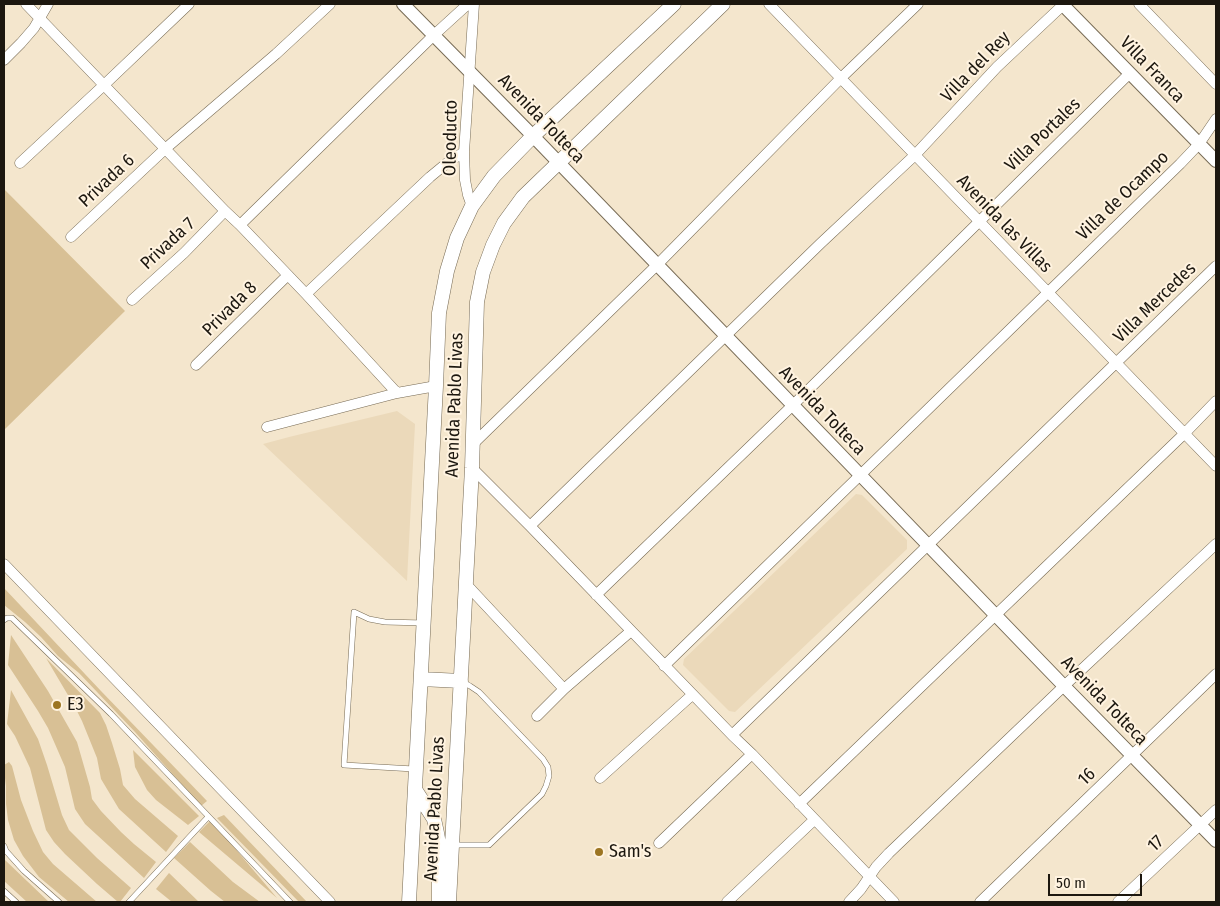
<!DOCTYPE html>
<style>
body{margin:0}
#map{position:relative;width:1220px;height:906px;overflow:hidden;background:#f4e6cd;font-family:"Fira Sans Condensed",sans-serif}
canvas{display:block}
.frame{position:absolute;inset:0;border:5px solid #1c170f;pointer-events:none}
.scale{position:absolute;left:1048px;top:874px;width:94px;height:22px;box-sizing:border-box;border:2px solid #1c170f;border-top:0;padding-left:6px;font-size:15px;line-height:18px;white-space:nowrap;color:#1c170f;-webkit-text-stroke:4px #fff3e0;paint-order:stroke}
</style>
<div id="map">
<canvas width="1220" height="906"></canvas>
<div class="frame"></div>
<div class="scale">50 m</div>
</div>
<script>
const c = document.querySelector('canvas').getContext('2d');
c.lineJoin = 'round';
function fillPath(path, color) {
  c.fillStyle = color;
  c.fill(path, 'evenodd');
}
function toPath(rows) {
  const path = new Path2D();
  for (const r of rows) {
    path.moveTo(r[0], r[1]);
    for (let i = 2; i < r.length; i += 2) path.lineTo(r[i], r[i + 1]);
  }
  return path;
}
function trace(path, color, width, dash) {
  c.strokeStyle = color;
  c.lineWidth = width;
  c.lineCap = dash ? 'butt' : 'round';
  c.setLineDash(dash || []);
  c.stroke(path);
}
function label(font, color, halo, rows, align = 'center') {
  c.font = font + ' "Fira Sans Condensed",sans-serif';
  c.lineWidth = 4;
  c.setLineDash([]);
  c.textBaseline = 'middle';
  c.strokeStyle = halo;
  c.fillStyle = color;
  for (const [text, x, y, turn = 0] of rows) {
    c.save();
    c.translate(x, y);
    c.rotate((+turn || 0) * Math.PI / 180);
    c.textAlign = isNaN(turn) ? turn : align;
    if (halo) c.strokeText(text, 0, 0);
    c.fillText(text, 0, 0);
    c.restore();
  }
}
fillPath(toPath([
 [397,411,415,424,407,581,263,444,289,437],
 [856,494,862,495,907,540,907,549,735,712,729,711,683,665,684,659]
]), '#ebd9ba');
fillPath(toPath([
 [4,189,125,311,4,430],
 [4,588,101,691,207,801,201,806,135,732,79,673,58,656,41,637,25,622,4,605],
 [11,635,48,691,77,742,90,787,92,799,101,811,121,832,134,844,156,862,144,878,85,824,75,809,65,767,48,728,38,711,8,665],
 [46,658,100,713,106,725,112,743,120,769,123,785,135,799,178,836,166,852,119,809,101,779,97,758,82,721,75,707],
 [11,690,38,739,47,765,62,815,69,830,97,858,131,888,120,902,118,902,97,884,65,854,54,842,46,830,30,768,15,736,7,724],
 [133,750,199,816,188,825,156,800,147,790,135,767],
 [9,762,12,766,21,800,33,831,43,852,53,864,97,902,69,902,39,877,23,856,14,840,8,820,6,804,6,786,4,770,4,765],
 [224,815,307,902,299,902,217,818],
 [211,820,277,898,199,832],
 [190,842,233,882,260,902,225,902,211,891,174,858],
 [4,857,5,860,49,902,27,902,4,881],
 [169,873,199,902,172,902,156,889]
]), '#d8c095');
const service = toPath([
 [4,620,7,618,12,618,111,714,290,902],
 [414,769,344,765,354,612,369,619,385,622,424,623],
 [452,845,489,845,542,794,546,786,549,776,548,767,543,759,479,692,470,686,461,681],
 [4,846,6,851,24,871,59,902],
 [4,891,16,902],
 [129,902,208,817]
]);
const minor = toPath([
 [26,4,225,211,240,225,306,294,397,393,436,386],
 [769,4,1216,466],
 [1139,4,1216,84],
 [4,60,21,43,34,28,48,4],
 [20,163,104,85,189,4],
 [472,206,468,195,465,180,464,152,474,4],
 [240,225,434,35,468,4],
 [71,237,165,149,276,54,330,4],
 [306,294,430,177,447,163,464,152],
 [132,300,184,253,225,211],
 [196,365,288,275],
 [267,427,397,393],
 [473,444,657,265,841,78,918,4],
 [472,468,530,526,732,735,752,754,894,902],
 [530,526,821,243,915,155,997,67,1063,5],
 [4,564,330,902],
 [465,583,564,689],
 [596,595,793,405,1130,73],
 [664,666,1180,164,1199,144,1216,119],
 [537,716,564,689,631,631],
 [732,735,1216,266],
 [600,778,692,695],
 [799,804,1185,433,1216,401],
 [659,843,752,754],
 [727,902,814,820],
 [849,902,861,889,876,867,889,853,1064,686,1216,544],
 [980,902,1216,674],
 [1118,902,1216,810]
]);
const tertiary = toPath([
 [403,4,533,136,1064,686,1216,841],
 [1062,4,1216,161]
]);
const secondary = toPath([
 [421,679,461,681],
 [416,791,434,819,437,833,439,844,439,902],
 [409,902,436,386,439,313,447,271,457,238,472,206,494,176,533,136,674,4],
 [449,902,472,468,477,302,483,272,493,245,504,223,523,197,723,4]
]);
trace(service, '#776b55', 6);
trace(minor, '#776b55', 11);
trace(tertiary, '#776b55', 14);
trace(secondary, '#776b55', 15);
trace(service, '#fff', 5);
trace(minor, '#fff', 10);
trace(tertiary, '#fff', 12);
trace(secondary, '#fff', 14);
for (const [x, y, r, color] of [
 [57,705,5,"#9c7522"],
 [599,852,5,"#9c7522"]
]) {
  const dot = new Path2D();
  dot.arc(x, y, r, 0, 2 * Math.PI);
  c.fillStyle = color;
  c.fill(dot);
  trace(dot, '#fff3e0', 2);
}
label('18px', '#1c170f', '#fff3e0', [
 ["Villa del Rey",976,67,-46],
 ["Villa Franca",1152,70,46],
 ["Avenida Tolteca",541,119,46],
 ["Villa Portales",1043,135,-44],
 ["Oleoducto",451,138,-89],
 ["Privada 6",107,181,-43],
 ["Villa de Ocampo",1123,196,-44],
 ["Avenida las Villas",1004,224,46],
 ["Privada 7",168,244,-43],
 ["Villa Mercedes",1155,303,-44],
 ["Privada 8",230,309,-45],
 ["Avenida Pablo Livas",455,405,-88],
 ["Avenida Tolteca",822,411,46],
 ["Avenida Tolteca",1104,701,46],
 ["16",1087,777,-44],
 ["Avenida Pablo Livas",435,809,-87],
 ["17",1156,844,-43]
]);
label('18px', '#1c170f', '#fff3e0', [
 ["E3",67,705],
 ["Sam's",609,852]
], 'left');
</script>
